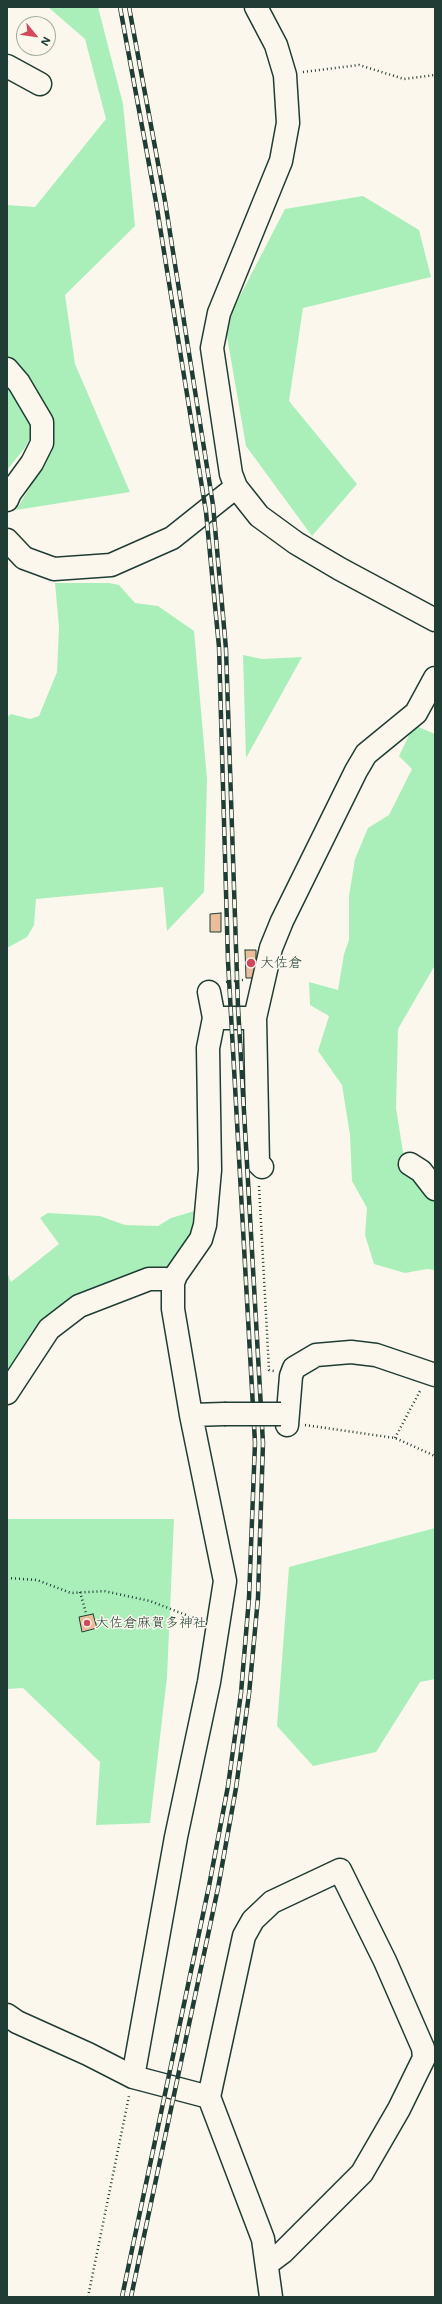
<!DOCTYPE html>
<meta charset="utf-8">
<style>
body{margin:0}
#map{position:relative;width:442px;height:2304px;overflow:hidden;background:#fbf7ec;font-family:Mali,sans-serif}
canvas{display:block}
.frame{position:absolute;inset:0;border:8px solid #1f3d34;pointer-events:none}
.north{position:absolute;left:16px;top:16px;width:40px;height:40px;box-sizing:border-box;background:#fbf7ec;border:1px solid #a3ada2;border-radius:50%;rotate:119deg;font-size:11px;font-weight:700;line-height:16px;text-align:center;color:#1f3d34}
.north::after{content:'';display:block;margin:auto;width:14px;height:18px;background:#d1495b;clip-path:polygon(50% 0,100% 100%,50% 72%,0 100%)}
</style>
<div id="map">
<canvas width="442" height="2304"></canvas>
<div class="frame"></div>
<div class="north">N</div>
</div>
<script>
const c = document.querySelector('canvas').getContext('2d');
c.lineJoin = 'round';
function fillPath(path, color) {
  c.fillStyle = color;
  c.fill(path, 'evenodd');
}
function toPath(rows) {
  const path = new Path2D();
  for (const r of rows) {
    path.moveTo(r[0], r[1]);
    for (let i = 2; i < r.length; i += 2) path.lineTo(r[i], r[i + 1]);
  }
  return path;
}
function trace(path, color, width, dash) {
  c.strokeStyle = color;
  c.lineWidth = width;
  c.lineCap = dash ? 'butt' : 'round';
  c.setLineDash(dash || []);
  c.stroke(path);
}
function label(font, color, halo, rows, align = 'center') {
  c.font = font + ' Mali,"Klee One",sans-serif';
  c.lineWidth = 3;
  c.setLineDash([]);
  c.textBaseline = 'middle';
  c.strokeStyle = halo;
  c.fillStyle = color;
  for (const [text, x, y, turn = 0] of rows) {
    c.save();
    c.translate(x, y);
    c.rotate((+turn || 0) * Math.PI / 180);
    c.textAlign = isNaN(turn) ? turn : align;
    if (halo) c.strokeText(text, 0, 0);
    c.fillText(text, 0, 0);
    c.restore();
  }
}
fillPath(toPath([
 [48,7,98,7,123,104,135,226,65,295,75,364,130,492,16,510,52,451,44,417,7,365,7,205,35,207,106,119,85,39],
 [363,196,419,230,431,277,303,308,289,401,357,484,312,536,246,446,225,325,285,209],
 [7,374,39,423,24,449,7,470],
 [55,583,109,583,119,585,135,603,158,606,194,631,207,779,204,892,167,931,163,887,36,899,34,925,27,937,7,948,7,717,11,714,30,719,39,716,57,672,59,627],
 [243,655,262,659,302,657,246,758],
 [414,725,435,734,435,965,398,1029,396,1108,403,1152,435,1196,435,1270,427,1269,405,1273,374,1264,365,1235,367,1208,352,1181,350,1135,342,1085,318,1051,329,1016,310,1005,309,982,338,990,344,954,349,940,349,896,355,859,368,828,389,815,412,769,399,756],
 [201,1209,201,1223,175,1270,90,1296,7,1388,7,1272,11,1282,59,1244,40,1218,48,1213,100,1216,125,1225,158,1226,171,1218],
 [7,1519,174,1519,167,1677,150,1823,96,1825,100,1762,23,1688,7,1689],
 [435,1528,435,1679,420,1682,376,1752,313,1766,277,1726,289,1567]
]), '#aaefba');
const building = toPath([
 [221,913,221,932,210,932,210,914,221,913],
 [245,950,256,950,256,978,246,978,245,950],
 [93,1614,97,1628,82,1632,79,1617,93,1614]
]);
fillPath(building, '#ebbe9b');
trace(building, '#1f3d34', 1);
const minor = toPath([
 [256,7,276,45,285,75,288,123,281,161,219,313,212,348,231,474,236,487,259,516,296,543,340,569,435,620],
 [7,66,40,84],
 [7,369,19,383,42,422,42,443,32,463,10,493,7,500],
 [7,540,24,558,54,569,111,565,172,538,236,487],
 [214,1018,255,1018,271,948,282,921,356,771,366,754,416,713,435,678],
 [255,1018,258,1163,262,1167],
 [410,1164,421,1171,435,1189],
 [7,1393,49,1329,79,1306,149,1279,165,1279,173,1283],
 [191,1415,224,1414],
 [287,1425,291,1376,294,1368,316,1355,351,1352,376,1355,435,1375],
 [7,2015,17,2022,88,2054,133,2077,209,2097,263,2239,271,2297],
 [133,2077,176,1837,209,1682,225,1581,191,1415,173,1309,173,1283,176,1275,201,1239,205,1225,210,1170,208,1048,214,1018,209,992],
 [209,2097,244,1936,253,1920,272,1902,340,1870,385,1961,423,2048,424,2058,399,2109,362,2173,283,2252,267,2264]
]);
trace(minor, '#1f3d34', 25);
trace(toPath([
 [303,72,359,65,404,79,435,75],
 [226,982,243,980],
 [259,1186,269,1370,274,1371],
 [305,1425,395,1438,435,1456],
 [395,1438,421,1389],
 [7,1578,37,1580,71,1593,104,1591,150,1601,199,1620],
 [80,1592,86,1613],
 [88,2297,129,2096]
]), '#1f3d34', 2.5, [1, 3]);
trace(minor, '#fbf7ec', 22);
const rail = toPath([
 [120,7,156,202,206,512,219,647,228,961,255,1443,249,1598,241,1693,228,1786,209,1886,122,2297],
 [129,7,165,201,213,505,226,649,238,1007,263,1443,258,1598,249,1694,236,1788,218,1888,131,2297]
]);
trace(rail, '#1f3d34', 4.5);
trace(rail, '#fbf7ec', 3, [9]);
const minorBridge = toPath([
 [224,1414,281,1414]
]);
trace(minorBridge, '#1f3d34', 25, []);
trace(minorBridge, '#fbf7ec', 22);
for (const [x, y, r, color] of [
 [251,963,5,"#d1495b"],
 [87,1623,4,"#d1495b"]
]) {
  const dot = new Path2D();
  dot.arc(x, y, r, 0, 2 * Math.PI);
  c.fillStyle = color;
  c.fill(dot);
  trace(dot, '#fbf7ec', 1.5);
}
label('14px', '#1f3d34', '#fbf7ec', [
 ["大佐倉",260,963],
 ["大佐倉麻賀多神社",95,1623]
], 'left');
</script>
